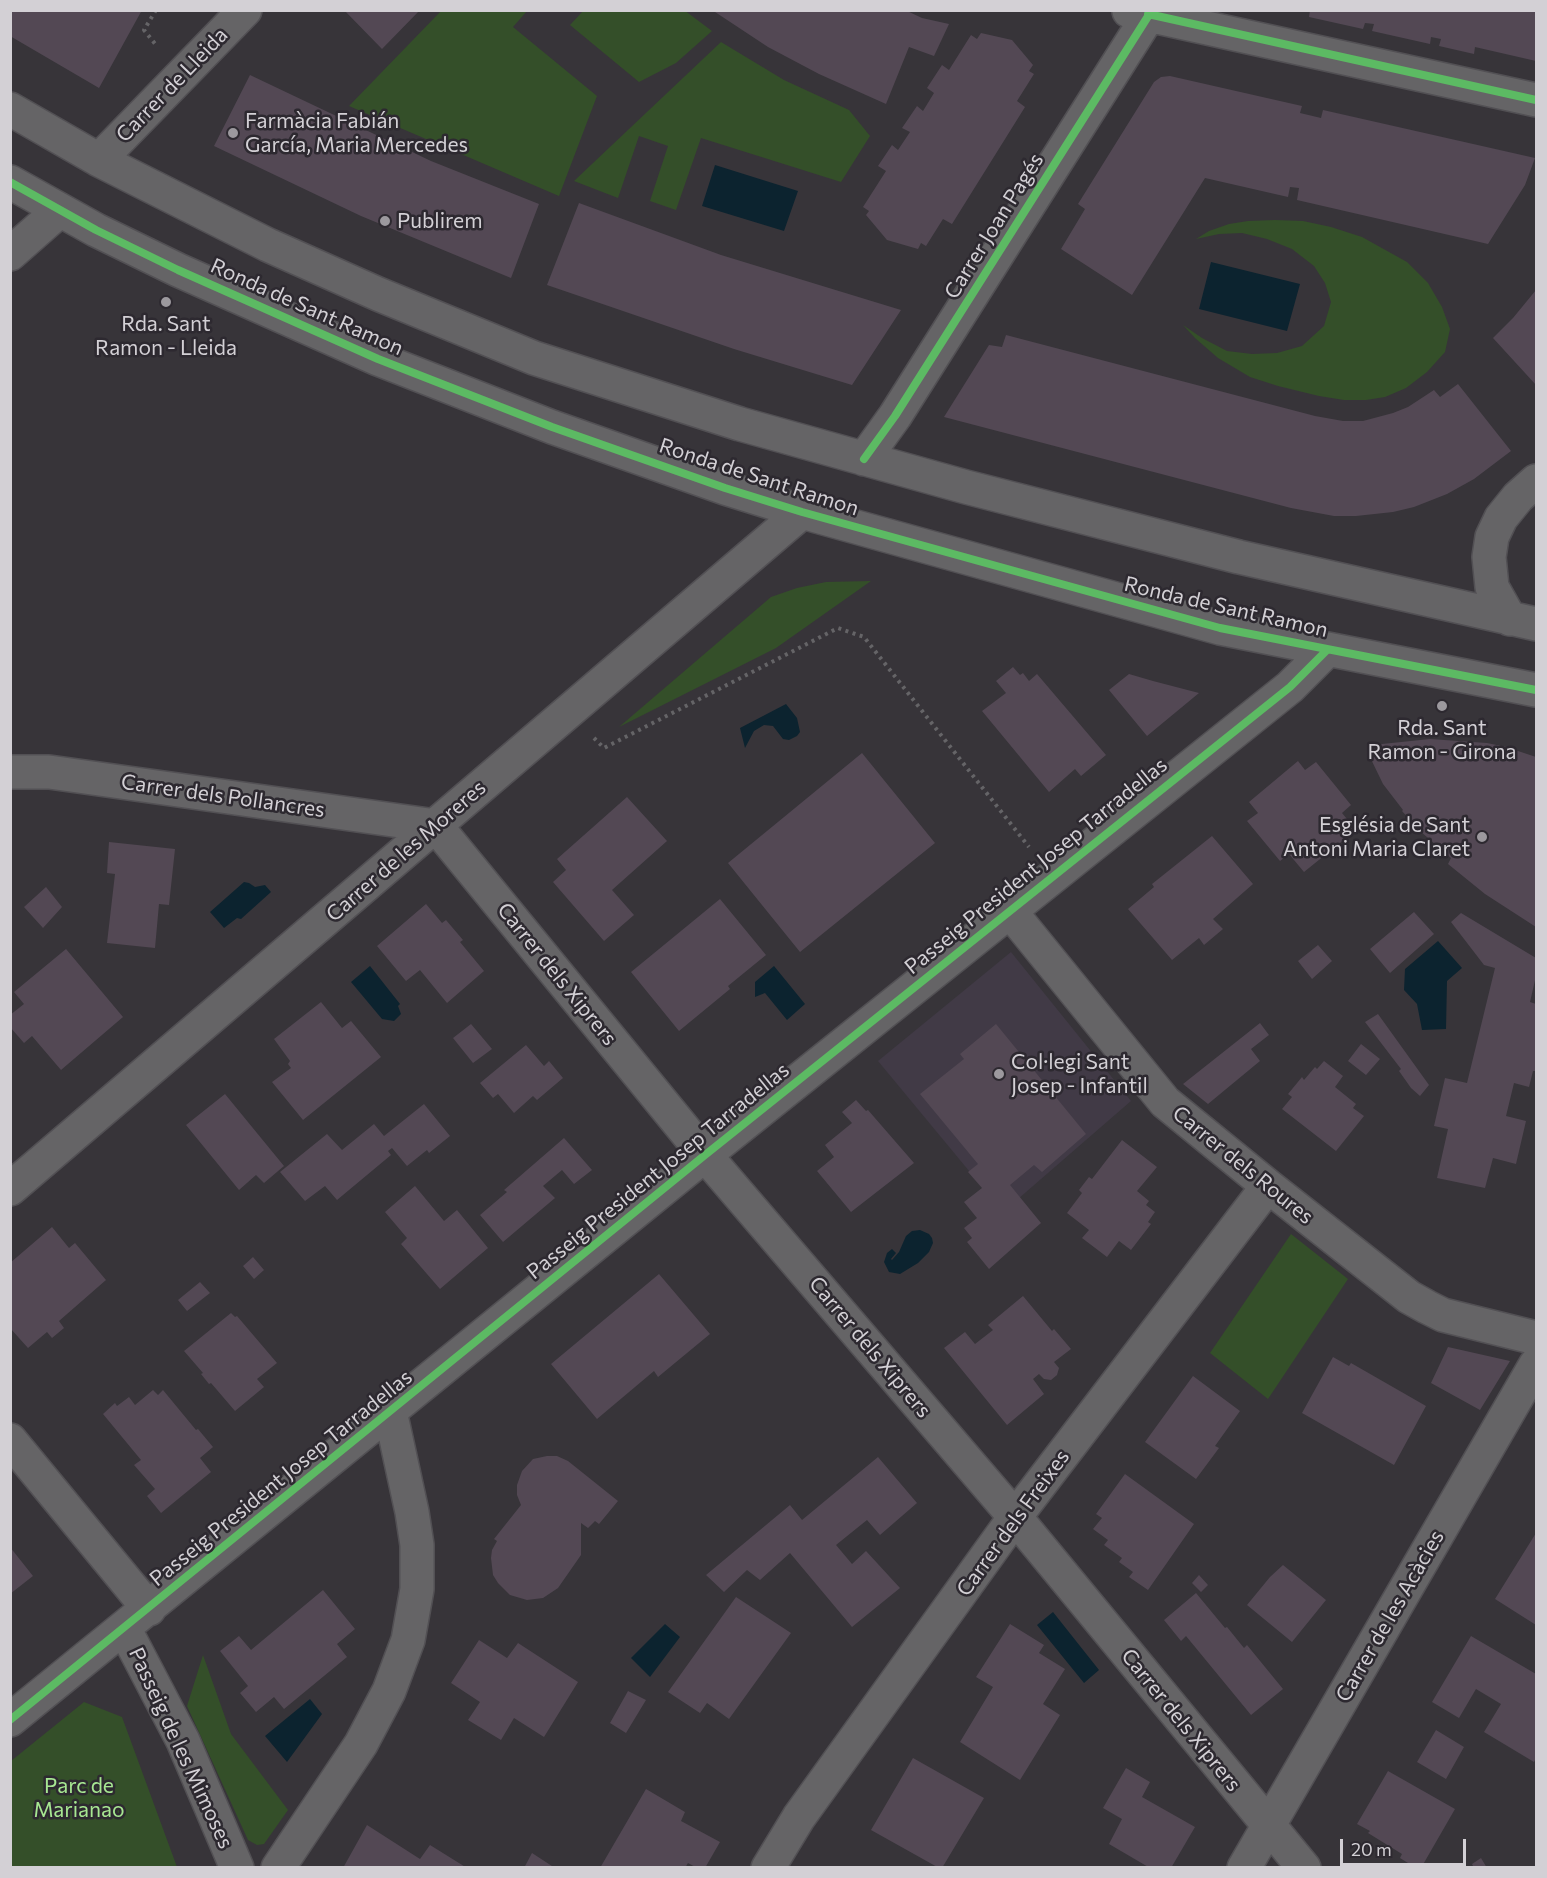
<!DOCTYPE html>
<meta charset="utf-8">
<style>
body{margin:0}
#map{position:relative;width:1547px;height:1878px;overflow:hidden;background:#373439;font-family:Commissioner,sans-serif}
canvas{display:block}
.frame{position:absolute;inset:0;border:12px solid #d3d0d5;pointer-events:none}
.scale{position:absolute;left:1340px;top:1839px;width:126px;height:27px;box-sizing:border-box;border:3px solid #d3d0d5;border-top:0;padding-left:8px;font-size:18px;line-height:21px;white-space:nowrap;color:#d3d0d5;-webkit-text-stroke:4px #2d2930;paint-order:stroke}
</style>
<div id="map">
<canvas width="1547" height="1878"></canvas>
<div class="frame"></div>
<div class="scale">20 m</div>
</div>
<script>
const c = document.querySelector('canvas').getContext('2d');
c.lineJoin = 'round';
function fillPath(path, color) {
  c.fillStyle = color;
  c.fill(path, 'evenodd');
}
function toPath(rows) {
  const path = new Path2D();
  for (const r of rows) {
    path.moveTo(r[0], r[1]);
    for (let i = 2; i < r.length; i += 2) path.lineTo(r[i], r[i + 1]);
  }
  return path;
}
function trace(path, color, width, dash) {
  c.strokeStyle = color;
  c.lineWidth = width;
  c.lineCap = dash ? 'butt' : 'round';
  c.setLineDash(dash || []);
  c.stroke(path);
}
function label(font, color, halo, rows, align = 'center') {
  c.font = font + ' Commissioner,sans-serif';
  c.lineWidth = 5;
  c.setLineDash([]);
  c.textBaseline = 'middle';
  c.strokeStyle = halo;
  c.fillStyle = color;
  for (const [text, x, y, turn = 0] of rows) {
    c.save();
    c.translate(x, y);
    c.rotate((+turn || 0) * Math.PI / 180);
    c.textAlign = isNaN(turn) ? turn : align;
    if (halo) c.strokeText(text, 0, 0);
    c.fillText(text, 0, 0);
    c.restore();
  }
}
fillPath(toPath([
 [1011,952,1131,1101,1003,1212,878,1061]
]), '#413a46');
fillPath(toPath([
 [684,10,712,31,676,63,639,82,570,25,583,11],
 [441,11,527,11,513,27,597,96,559,196,349,106],
 [721,42,784,80,849,110,870,136,841,182,701,138,676,210,650,201,668,146,639,136,618,198,574,181],
 [1275,220,1303,221,1331,227,1362,237,1407,262,1428,283,1442,307,1450,329,1445,352,1427,372,1406,388,1385,397,1366,400,1344,400,1319,396,1278,386,1250,377,1218,358,1195,338,1183,325,1202,338,1227,351,1252,354,1277,353,1302,346,1324,326,1331,302,1325,283,1314,266,1292,249,1267,239,1242,233,1219,234,1196,239,1209,231,1229,224,1248,221],
 [871,581,776,648,619,727,771,597,797,588,826,582],
 [1291,1234,1348,1279,1268,1399,1210,1353],
 [203,1655,231,1734,288,1810,264,1844,257,1845,248,1840,187,1706],
 [84,1702,122,1717,177,1867,11,1867,11,1761]
]), '#344f29');
fillPath(toPath([
 [715,165,798,191,784,231,702,206],
 [1211,262,1300,284,1287,331,1199,309],
 [786,704,797,718,800,732,797,736,789,740,783,739,773,726,764,725,754,731,745,748,740,728],
 [244,882,249,883,255,887,265,885,271,892,241,919,237,918,224,928,210,912],
 [1438,941,1462,968,1447,981,1446,1029,1422,1030,1417,1004,1404,990,1405,969],
 [370,966,400,1004,398,1006,401,1014,394,1021,382,1019,351,982],
 [774,966,805,1004,787,1020,765,993,755,997,755,982],
 [920,1230,929,1234,932,1238,933,1243,929,1252,918,1263,900,1274,889,1272,884,1262,887,1253,892,1249,896,1253,891,1259,892,1260,899,1252,906,1236,912,1231],
 [1053,1612,1099,1670,1084,1683,1037,1625],
 [665,1624,680,1637,650,1677,631,1658],
 [310,1699,322,1714,287,1762,265,1736]
]), '#0c232f');
fillPath(toPath([
 [10,10,142,10,99,88,10,36],
 [344,10,420,10,382,49],
 [712,10,905,10,922,18,949,24,934,56,909,47,886,104,819,74,768,47],
 [1310,10,1536,10,1536,61,1475,47,1474,54,1439,46,1441,39,1431,37,1430,44,1372,31,1374,24,1365,23,1363,29,1309,17],
 [981,33,1012,40,1033,65,1029,71,1034,74,1017,101,1025,107,952,224,943,219,926,246,921,243,918,249,887,240,866,215,869,211,863,207,886,171,878,166,892,145,898,150,910,132,902,128,917,106,923,111,934,93,927,88,942,65,949,70,971,35,977,39],
 [250,75,431,161,539,204,511,278,361,216,214,146],
 [1170,76,1302,106,1300,113,1321,118,1323,110,1535,158,1525,185,1488,244,1297,200,1299,188,1290,187,1288,197,1205,178,1132,295,1061,249,1085,209,1078,204,1154,82,1161,77],
 [579,203,721,255,901,310,852,385,734,349,547,285],
 [1536,290,1536,385,1493,338,1513,318],
 [1006,335,1315,416,1343,421,1363,421,1393,413,1408,407,1434,390,1440,397,1458,384,1511,451,1474,479,1447,494,1414,507,1393,512,1356,516,1334,516,1291,508,944,417,989,345,1002,347],
 [1013,667,1020,675,1023,673,1029,681,1037,674,1106,755,1081,776,1075,769,1049,792,982,711,1006,693,996,681],
 [1129,674,1153,681,1199,693,1147,736,1109,690],
 [1430,739,1487,743,1506,747,1536,757,1536,927,1485,894,1448,864,1451,858,1420,831,1402,811,1403,810,1383,784,1367,751,1382,744],
 [862,753,935,843,800,952,728,863],
 [1298,761,1305,770,1316,762,1351,805,1342,813,1356,830,1304,872,1289,854,1280,861,1247,821,1258,813,1249,802],
 [627,797,667,841,612,890,634,915,604,941,553,882,566,870,557,859],
 [1212,836,1253,884,1213,919,1223,929,1204,945,1199,938,1172,960,1128,909,1154,887,1152,884],
 [109,842,175,849,169,905,159,904,155,948,107,943,115,874,107,873],
 [46,887,62,907,43,928,24,907],
 [720,899,766,955,728,986,730,989,679,1031,631,972],
 [426,904,442,923,446,920,463,940,460,942,484,971,447,1003,420,970,406,981,377,946],
 [1414,912,1434,934,1390,973,1370,949],
 [1461,913,1536,958,1536,976,1530,1002,1536,1004,1536,1065,1535,1071,1533,1071,1529,1087,1514,1083,1506,1116,1526,1121,1516,1164,1493,1158,1485,1188,1437,1178,1448,1129,1434,1126,1445,1078,1467,1083,1495,968,1484,965,1451,922],
 [1318,945,1332,961,1312,979,1298,961],
 [66,949,123,1017,61,1070,32,1036,24,1043,10,1027,10,1015,24,1004,14,992],
 [321,1002,342,1028,351,1021,381,1057,303,1120,272,1082,291,1068,288,1064,290,1061,274,1039],
 [1378,1014,1429,1085,1420,1096,1411,1088,1399,1071,1401,1069,1365,1022],
 [1260,1023,1269,1035,1251,1049,1260,1061,1208,1104,1183,1084],
 [471,1024,492,1049,473,1063,453,1038],
 [996,1024,1086,1134,1042,1172,1034,1165,1010,1185,1041,1223,989,1269,967,1242,972,1238,964,1228,977,1218,964,1202,982,1188,968,1172,978,1164,920,1094,964,1059,960,1054],
 [1361,1044,1380,1059,1366,1075,1348,1061],
 [526,1045,544,1066,549,1061,563,1078,537,1100,533,1096,514,1113,498,1094,493,1098,480,1083],
 [1324,1061,1343,1076,1335,1087,1356,1104,1353,1108,1364,1116,1336,1151,1282,1109,1292,1097,1288,1094,1302,1077,1304,1080,1315,1067,1317,1069],
 [225,1094,284,1166,264,1183,256,1175,239,1190,186,1125],
 [856,1100,866,1111,868,1110,914,1163,851,1212,817,1171,834,1157,825,1145,852,1123,842,1112],
 [424,1104,450,1136,429,1153,427,1150,407,1166,392,1148,388,1151,391,1155,337,1200,325,1186,305,1201,280,1172,327,1134,342,1150,374,1124,384,1136],
 [564,1138,592,1170,574,1184,562,1170,543,1186,555,1198,503,1242,480,1215,507,1192,504,1190],
 [1122,1140,1157,1167,1137,1191,1149,1201,1146,1205,1155,1212,1148,1222,1151,1224,1131,1250,1119,1241,1107,1257,1082,1238,1089,1230,1067,1213,1082,1193,1079,1190,1089,1177,1092,1179],
 [415,1186,444,1221,457,1210,488,1248,440,1289,401,1244,407,1238,385,1212],
 [52,1227,69,1248,75,1243,106,1280,59,1321,64,1328,52,1338,47,1332,28,1348,10,1328,10,1263],
 [253,1257,264,1270,254,1279,243,1266],
 [659,1274,710,1334,658,1377,654,1371,597,1419,551,1364],
 [200,1282,210,1293,187,1311,178,1300],
 [1023,1296,1052,1331,1054,1329,1071,1349,1054,1362,1059,1368,1057,1375,1051,1380,1044,1379,1039,1374,1033,1379,1044,1394,1007,1425,944,1348,965,1332,975,1344,993,1330,988,1325],
 [231,1313,235,1317,237,1316,277,1363,257,1379,264,1387,235,1411,211,1383,209,1384,201,1374,203,1373,184,1351],
 [1448,1347,1510,1361,1480,1410,1431,1383],
 [1333,1357,1349,1366,1351,1363,1426,1406,1394,1465,1302,1413],
 [1193,1376,1240,1411,1215,1446,1219,1448,1196,1479,1145,1442],
 [153,1390,158,1395,163,1390,196,1430,198,1429,213,1447,200,1458,211,1472,161,1513,147,1496,155,1489,134,1465,141,1460,103,1414,115,1403,117,1406,129,1397,135,1405],
 [547,1456,557,1456,568,1461,618,1501,599,1524,595,1521,588,1528,581,1523,581,1555,558,1588,543,1598,527,1600,510,1595,498,1583,493,1575,491,1558,492,1550,497,1541,494,1539,521,1505,517,1495,517,1485,522,1471,533,1459],
 [878,1457,917,1503,880,1535,867,1520,836,1545,852,1564,866,1551,900,1588,852,1627,790,1553,760,1580,747,1570,724,1592,706,1575,790,1505,802,1520],
 [1125,1474,1194,1524,1148,1590,1129,1577,1133,1572,1119,1562,1122,1558,1104,1545,1108,1540,1093,1529,1102,1518,1096,1514],
 [1536,1533,1536,1625,1495,1599],
 [10,1547,33,1576,10,1594],
 [1283,1565,1326,1600,1292,1642,1247,1605,1270,1577],
 [1199,1575,1208,1585,1201,1592,1192,1583],
 [323,1590,355,1629,337,1644,347,1657,284,1709,274,1697,256,1712,240,1693,248,1686,220,1651,239,1636,251,1650],
 [1196,1593,1225,1628,1227,1627,1244,1648,1247,1645,1283,1689,1251,1715,1186,1636,1181,1641,1164,1620],
 [736,1597,791,1633,729,1719,707,1703,700,1713,668,1692],
 [1010,1624,1044,1645,1039,1653,1065,1669,1043,1704,1060,1715,1020,1780,960,1742,993,1687,976,1677],
 [1471,1636,1536,1674,1536,1758,1534,1762,1484,1732,1501,1704,1476,1689,1459,1718,1432,1702],
 [479,1640,507,1658,518,1643,578,1682,544,1737,514,1718,501,1740,468,1720,480,1702,451,1683],
 [628,1691,646,1700,626,1733,610,1723],
 [1436,1730,1464,1747,1446,1779,1417,1762],
 [913,1758,984,1798,942,1868,939,1868,871,1830],
 [1126,1768,1150,1782,1142,1797,1195,1827,1171,1868,1150,1868,1109,1844,1122,1819,1103,1808],
 [1388,1771,1455,1809,1421,1868,1416,1868,1400,1858,1402,1854,1368,1833,1370,1831,1357,1824],
 [646,1789,685,1812,681,1821,720,1842,705,1868,697,1868,688,1863,685,1868,600,1868],
 [367,1825,420,1859,430,1845,467,1868,343,1868],
 [532,1853,555,1868,524,1868],
 [1481,1858,1487,1868,1474,1868,1472,1864]
]), '#534854');
const minor = toPath([
 [1129,11,1536,100],
 [10,109,99,160,268,245,378,294,534,358,740,424,966,487,1239,557,1536,624],
 [99,160,245,10],
 [10,182,96,230,178,270,378,359,552,427,725,488,802,512,1220,628,1536,690],
 [10,254,60,210],
 [864,459,895,416,1152,10],
 [1510,619,1492,587,1489,557,1492,537,1501,518,1518,497,1536,481],
 [10,772,49,772,436,826],
 [436,826,705,1155,1015,1517,1304,1868],
 [1009,910,1165,1102,1268,1186,1409,1297,1427,1307,1443,1315,1536,1338],
 [10,1189,802,512],
 [10,1440,149,1609],
 [124,1628,183,1741,237,1868],
 [10,1720,705,1155,1290,687,1327,650],
 [278,1868,361,1744,389,1691,408,1640,417,1589,417,1545,412,1512,390,1411],
 [768,1868,799,1817,1015,1517,1268,1186],
 [1244,1868,1536,1364]
]);
trace(minor, '#525054', 36);
trace(toPath([
 [156,10,144,30,156,45],
 [594,738,604,748,838,628,864,637,1029,847]
]), '#656467', 4, [3, 4.5]);
trace(minor, '#656466', 33);
trace(toPath([
 [1148,14,1536,100],
 [10,182,96,230,178,270,378,359,552,427,725,488,802,512,1220,628,1536,690],
 [864,459,895,416,1152,10],
 [10,1720,705,1155,1290,687,1327,650]
]), '#5cba63', 8);
for (const [x, y, r, color] of [
 [233,133,6,"#9c999e"],
 [385,221,6,"#9c999e"],
 [166,302,6,"#9c999e"],
 [1442,706,6,"#9c999e"],
 [1482,837,6,"#9c999e"],
 [999,1074,6,"#9c999e"]
]) {
  const dot = new Path2D();
  dot.arc(x, y, r, 0, 2 * Math.PI);
  c.fillStyle = color;
  c.fill(dot);
  trace(dot, '#2d2930', 2);
}
label('21px', '#d3d0d5', '#2d2930', [
 ["Carrer de Lleida",172,85,-46],
 ["Carrer Joan Pagés",994,226,-58],
 ["Ronda de Sant Ramon",307,307,24],
 ["Ronda de Sant Ramon",759,477,18],
 ["Ronda de Sant Ramon",1226,607,13],
 ["Carrer dels Pollancres",223,796,8],
 ["Carrer de les Moreres",406,851,-41],
 ["Passeig President Josep Tarradellas",1036,866,-39],
 ["Carrer dels Xiprers",557,974,51],
 ["Carrer dels Roures",1243,1165,39],
 ["Passeig President Josep Tarradellas",658,1171,-39],
 ["Carrer dels Xiprers",870,1347,50],
 ["Passeig President Josep Tarradellas",281,1478,-39],
 ["Carrer dels Freixes",1013,1523,-54],
 ["Carrer de les Acàcies",1390,1616,-60],
 ["Carrer dels Xiprers",1181,1720,51],
 ["Passeig de les Mimoses",181,1748,65]
]);
label('21px', '#d3d0d5', '#2d2930', [
 ["Farmàcia Fabián",245,121],
 ["García, Maria Mercedes",245,145],
 ["Publirem",397,221],
 ["Rda. Sant",166,324,"center"],
 ["Ramon - Lleida",166,348,"center"],
 ["Rda. Sant",1442,728,"center"],
 ["Ramon - Girona",1442,752,"center"],
 ["Església de Sant",1470,825,"right"],
 ["Antoni Maria Claret",1470,849,"right"],
 ["Col·legi Sant",1011,1062],
 ["Josep - Infantil",1011,1086]
], 'left');
label('21px', '#a7e792', '#2d2930', [
 ["Parc de",79,1786],
 ["Marianao",79,1810]
]);
</script>
